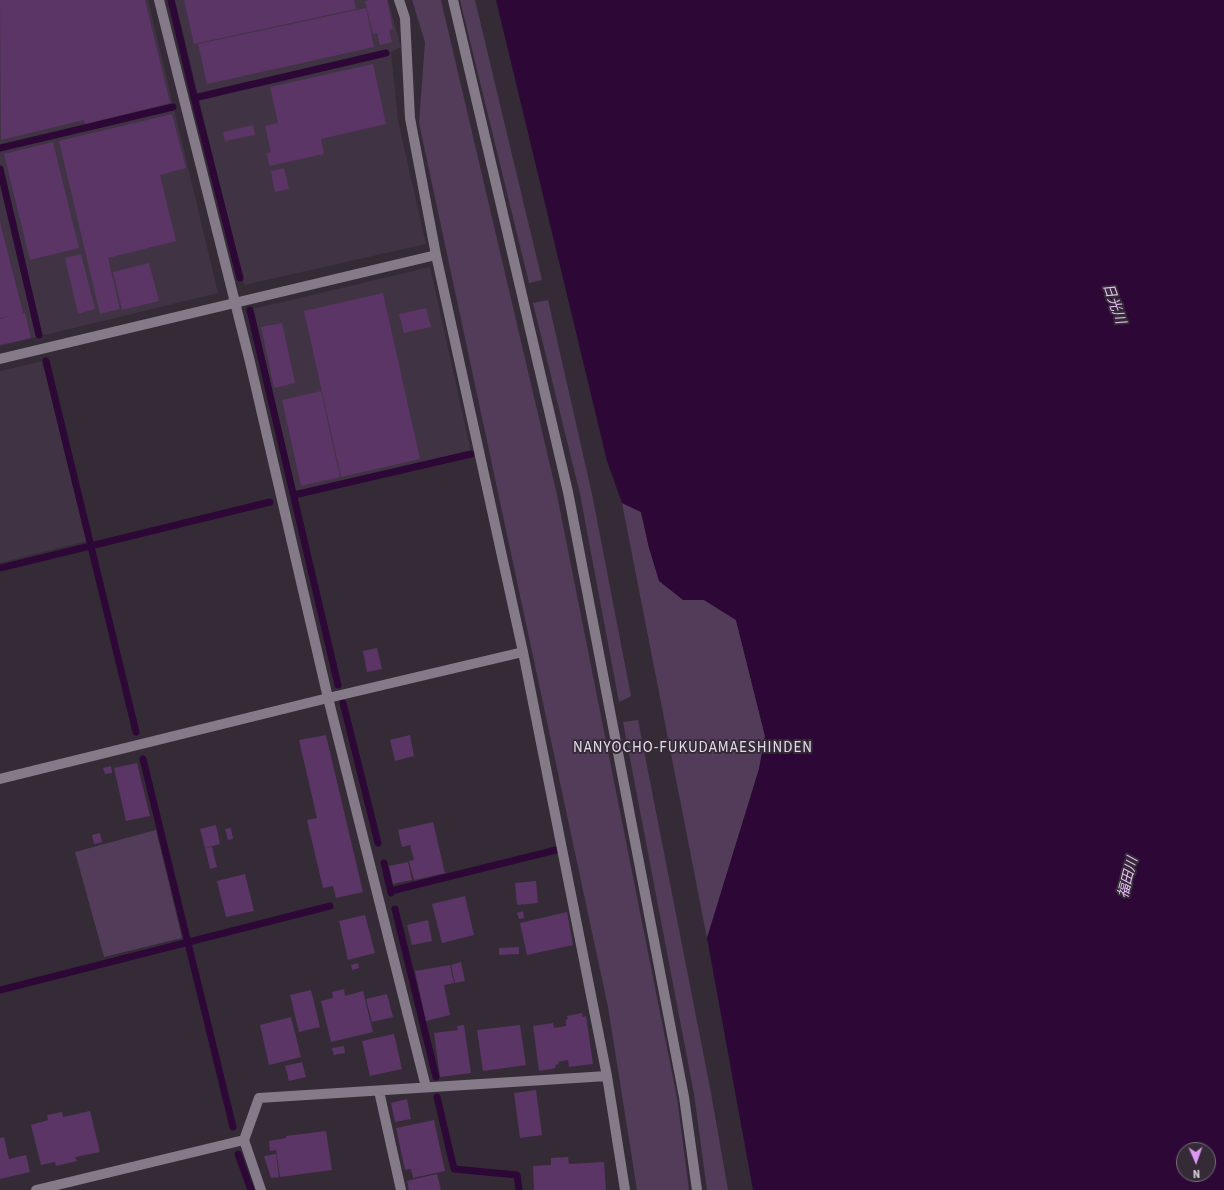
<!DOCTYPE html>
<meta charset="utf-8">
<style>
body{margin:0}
#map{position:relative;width:1224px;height:1190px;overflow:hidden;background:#342b37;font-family:"Source Sans 3",sans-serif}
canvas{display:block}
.north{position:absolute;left:1176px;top:1142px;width:40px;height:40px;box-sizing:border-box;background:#342b37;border:1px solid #766f79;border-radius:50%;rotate:178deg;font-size:11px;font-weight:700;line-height:16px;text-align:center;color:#dad4dc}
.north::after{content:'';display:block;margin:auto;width:14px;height:18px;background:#de98f2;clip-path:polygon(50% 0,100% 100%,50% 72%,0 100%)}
</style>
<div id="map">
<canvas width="1224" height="1190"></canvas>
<div class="north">N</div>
</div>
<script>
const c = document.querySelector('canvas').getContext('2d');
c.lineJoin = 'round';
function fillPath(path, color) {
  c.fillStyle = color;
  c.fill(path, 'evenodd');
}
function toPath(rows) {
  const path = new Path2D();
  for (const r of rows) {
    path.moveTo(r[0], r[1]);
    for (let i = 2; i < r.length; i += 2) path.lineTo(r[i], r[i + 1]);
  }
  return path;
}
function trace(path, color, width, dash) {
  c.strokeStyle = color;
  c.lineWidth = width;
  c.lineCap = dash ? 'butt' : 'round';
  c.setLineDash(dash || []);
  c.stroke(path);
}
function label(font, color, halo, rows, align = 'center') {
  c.font = font + ' "Source Sans 3","Noto Sans JP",sans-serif';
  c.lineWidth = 4;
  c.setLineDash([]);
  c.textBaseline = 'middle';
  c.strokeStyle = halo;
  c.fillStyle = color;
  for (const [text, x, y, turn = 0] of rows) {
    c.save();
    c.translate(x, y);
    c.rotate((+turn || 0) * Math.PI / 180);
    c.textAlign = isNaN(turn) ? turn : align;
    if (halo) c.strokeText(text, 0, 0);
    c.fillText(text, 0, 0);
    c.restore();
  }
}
fillPath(toPath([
 [0,0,148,0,218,293,0,346],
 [175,0,388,0,401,47,391,52,398,121,426,244,244,285],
 [430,267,471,452,296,492,253,309],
 [42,361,87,541,0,563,0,371]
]), '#403344');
fillPath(toPath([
 [412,0,441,0,557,495,677,1098,689,1190,637,1190,608,1007,419,123,425,42],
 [460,0,475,0,542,280,529,283],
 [548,300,592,494,631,696,619,702,580,494,533,303],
 [622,503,641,512,649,548,683,600,704,600,736,620,765,736,759,769,707,938],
 [638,720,711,1093,728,1190,707,1190,694,1094,623,722],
 [156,830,182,938,104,957,75,852]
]), '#533c5a');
fillPath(toPath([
 [496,0,1224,0,1224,1190,753,1190,707,938,759,769,765,736,736,620,704,600,683,600,659,581,649,548,641,512,622,503,607,461],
 [1184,1150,1208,1150,1208,1174,1184,1174]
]), '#2d0837');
trace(toPath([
 [171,0,195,101,240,278],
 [194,98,386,53],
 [0,148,173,107],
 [0,169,39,335],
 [250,310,338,685],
 [46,361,136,732],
 [294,495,471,454],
 [0,568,270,502],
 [343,703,378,843],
 [143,759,233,1127],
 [384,863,391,893],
 [391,891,556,850],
 [395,909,436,1077],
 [0,990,330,906],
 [437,1097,454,1169,517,1175,519,1190],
 [238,1154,251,1190]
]), '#2d0837', 7);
fillPath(toPath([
 [0,0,145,0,170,103,85,124,84,120,1,140],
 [184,0,354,0,356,9,194,44],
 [369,0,387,0,393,29,389,30,392,42,380,45,377,33,373,34,365,1],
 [366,8,374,47,207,84,198,44],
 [373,64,386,124,321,139,324,154,269,166,267,153,271,152,265,126,278,123,270,87],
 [172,114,186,168,160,175,176,241,108,258,120,309,100,314,59,141],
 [253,125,255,135,225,141,223,132],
 [53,142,79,248,30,260,4,154],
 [284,168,289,189,275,192,271,171],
 [0,222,23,313,25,313,31,338,0,345,0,319,9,316,0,318],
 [81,254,95,309,78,314,65,258],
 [149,263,159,301,122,310,113,272],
 [383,293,420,459,341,477,304,311],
 [426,308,431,327,404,333,399,314],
 [282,323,295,383,274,388,261,327],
 [321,391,340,477,301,486,282,400],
 [377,648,382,669,367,672,363,651],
 [326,735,363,892,336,898,333,886,323,888,307,820,317,818,299,740],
 [410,735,414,756,395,761,390,740],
 [137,763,150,816,126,821,114,768],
 [111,766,112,773,105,774,103,768],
 [433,822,445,873,414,880,409,861,414,860,410,845,402,847,398,830],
 [216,825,220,844,205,848,200,829],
 [231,828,233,839,228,840,225,829],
 [100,833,102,842,94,844,92,835],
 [212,847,217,867,210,869,205,848],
 [408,862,412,880,393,884,389,866],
 [245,874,254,911,226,917,217,881],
 [536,881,538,903,517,905,515,883],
 [465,896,474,935,442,943,432,904],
 [523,911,524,918,519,919,517,913],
 [567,912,573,945,527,955,520,923],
 [365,915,375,953,348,960,339,921],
 [428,920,432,941,412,945,407,925],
 [519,947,519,954,499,955,499,948],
 [461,962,465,981,455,983,451,965],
 [358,963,359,968,352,970,351,965],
 [450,965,454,983,444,985,450,1015,426,1021,415,971],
 [344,989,345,996,363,991,373,1032,331,1042,321,1001,333,998,332,992],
 [311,990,320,1027,299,1032,290,995],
 [387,994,393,1017,372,1022,366,999],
 [582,1013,583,1017,586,1016,593,1064,569,1067,568,1060,558,1062,559,1064,555,1065,556,1068,539,1071,533,1026,553,1023,554,1028,566,1026,566,1020,568,1019,567,1016],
 [291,1017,301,1057,269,1065,260,1025],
 [464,1025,471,1073,440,1077,434,1033,458,1030,457,1026],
 [520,1025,526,1065,483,1071,477,1030],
 [394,1034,402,1069,370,1076,362,1041],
 [344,1046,345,1053,334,1055,332,1048],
 [302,1062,306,1077,289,1081,285,1066],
 [536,1090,542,1135,520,1138,514,1093],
 [407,1099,411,1119,395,1122,391,1103],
 [90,1111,100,1152,75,1157,77,1161,56,1166,55,1162,41,1165,31,1125,48,1120,47,1115,62,1112,63,1117],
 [434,1120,445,1171,413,1178,411,1169,405,1170,396,1128],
 [326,1131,332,1170,280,1177,276,1150,270,1151,269,1141,286,1138,286,1136],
 [4,1137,9,1159,26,1155,30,1172,0,1179,0,1138],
 [276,1154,279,1177,271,1178,264,1156],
 [568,1157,569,1164,604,1162,606,1190,534,1190,533,1166,551,1165,551,1158],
 [437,1174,441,1190,409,1190,407,1181]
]), '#5b3566');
trace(toPath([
 [159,0,250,362,328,698,426,1087],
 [399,0,405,18,410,118,436,255,523,652,607,1076,625,1190],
 [453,0,568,492,684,1097,697,1190],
 [0,359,436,255],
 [0,779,328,698,523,652],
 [379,1091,401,1190],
 [36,1190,244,1140],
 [261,1190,244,1140,259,1098,607,1076]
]), '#857a88', 10);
label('italic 14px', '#ecbdfa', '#342b37', [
 ["日光川",1113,304,71],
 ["福田川",1129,878,-76]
]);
c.letterSpacing = '1px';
label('15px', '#e7dceb', '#342b37', [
 ["NANYOCHO-FUKUDAMAESHINDEN",693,749]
]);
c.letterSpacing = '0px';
</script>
